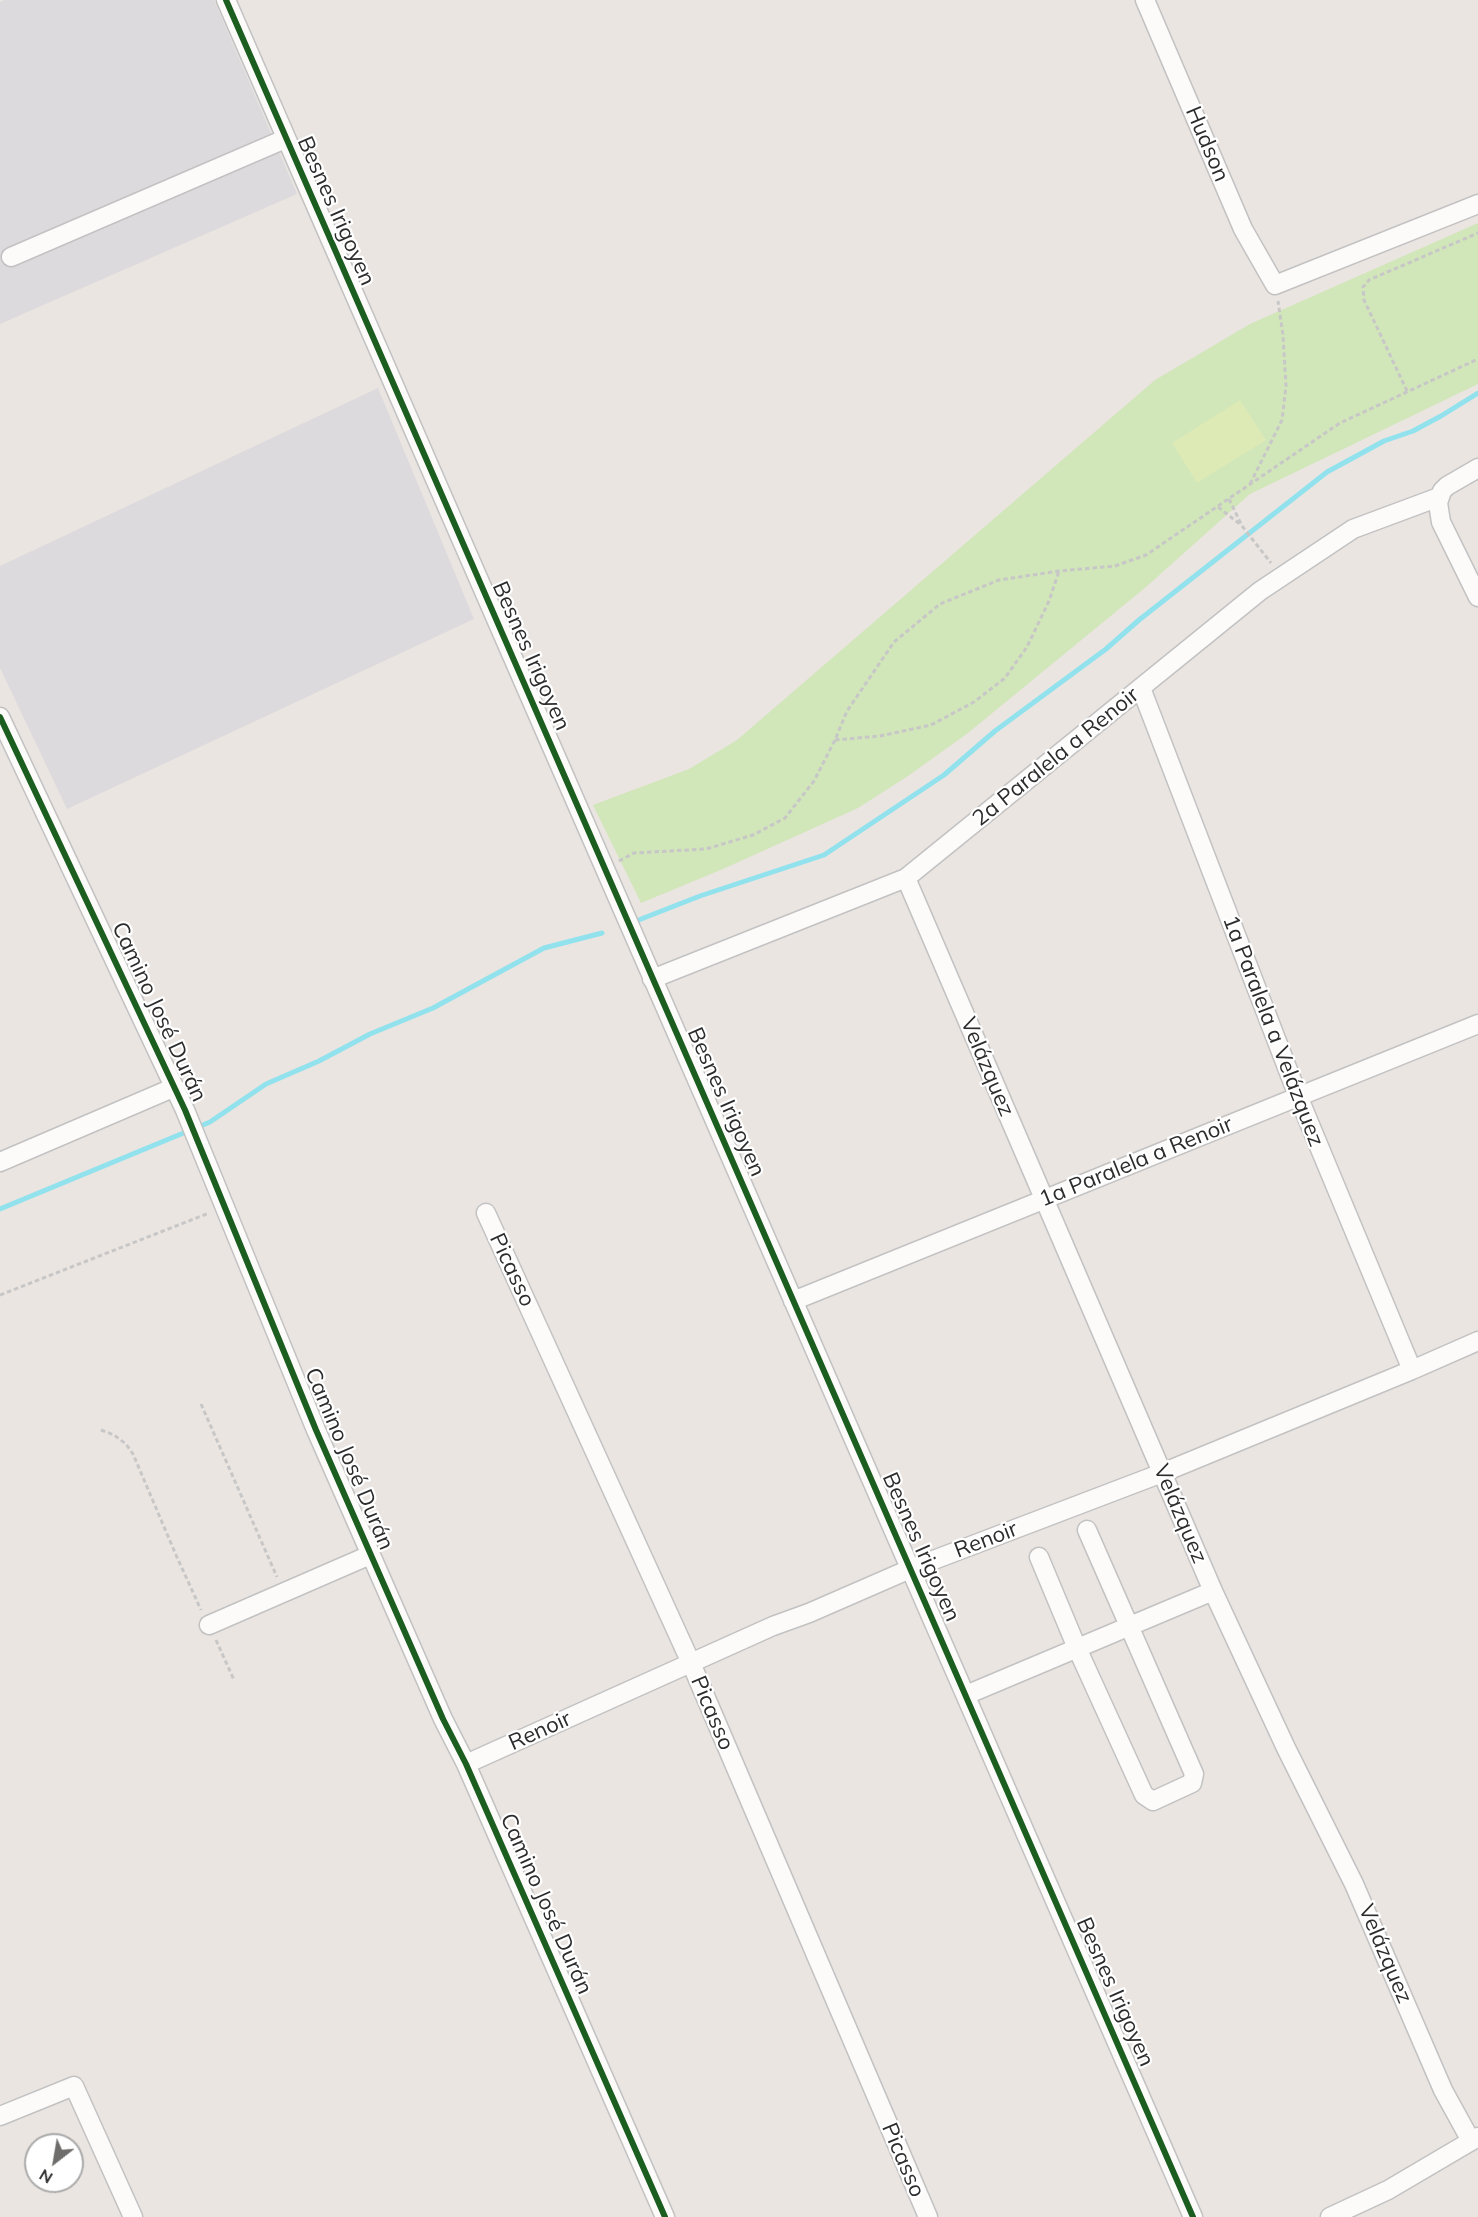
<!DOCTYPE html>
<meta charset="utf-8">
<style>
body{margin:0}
#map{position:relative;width:1478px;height:2217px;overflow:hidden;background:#eae5e1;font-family:Mulish,sans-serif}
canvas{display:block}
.north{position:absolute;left:24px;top:2133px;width:60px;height:60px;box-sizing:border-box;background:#fff;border:2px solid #ababab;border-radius:50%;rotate:211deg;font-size:16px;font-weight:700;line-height:24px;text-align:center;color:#2c2c2c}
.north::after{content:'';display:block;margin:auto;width:21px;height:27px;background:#6e6d6b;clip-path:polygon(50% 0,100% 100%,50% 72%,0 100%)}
</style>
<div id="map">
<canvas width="1478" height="2217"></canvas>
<div class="north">N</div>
</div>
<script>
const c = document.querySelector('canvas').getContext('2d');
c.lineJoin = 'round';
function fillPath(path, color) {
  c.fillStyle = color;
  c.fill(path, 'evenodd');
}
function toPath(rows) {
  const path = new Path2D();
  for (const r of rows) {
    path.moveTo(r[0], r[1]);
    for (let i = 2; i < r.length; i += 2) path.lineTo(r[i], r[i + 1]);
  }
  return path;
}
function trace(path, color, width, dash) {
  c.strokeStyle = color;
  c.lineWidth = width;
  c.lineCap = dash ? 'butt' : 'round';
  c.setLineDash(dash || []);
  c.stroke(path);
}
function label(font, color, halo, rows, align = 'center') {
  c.font = font + ' Mulish,sans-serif';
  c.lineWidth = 4.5;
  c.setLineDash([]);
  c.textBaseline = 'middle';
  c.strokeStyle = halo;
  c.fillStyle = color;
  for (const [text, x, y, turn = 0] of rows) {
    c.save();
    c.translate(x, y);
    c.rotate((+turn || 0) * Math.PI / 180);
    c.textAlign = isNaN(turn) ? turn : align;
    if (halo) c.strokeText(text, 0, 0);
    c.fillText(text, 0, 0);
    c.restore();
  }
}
fillPath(toPath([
 [4,0,214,0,297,194,0,324,0,2],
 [378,388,474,619,67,809,0,668,0,566]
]), '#dddadd');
fillPath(toPath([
 [1478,223,1478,384,1250,494,1146,587,968,733,908,776,858,808,723,869,641,903,593,805,689,769,737,740,1155,380,1250,324]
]), '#d1e6b9');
fillPath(toPath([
 [1240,400,1266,440,1197,483,1172,443]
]), '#ddeab6');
trace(toPath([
 [636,921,700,896,824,855,944,775,995,731,1106,649,1139,620,1327,472,1384,441,1413,431,1441,416,1478,393],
 [0,1209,210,1122,266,1084,319,1061,370,1034,433,1008,544,948,602,933]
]), '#92e2ee', 5);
const minor = toPath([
 [226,0,1193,2217],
 [1145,0,1243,229,1275,285,1478,204],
 [11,257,285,139],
 [1478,468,1447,486,1442,491,1438,503,1441,522,1478,597],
 [1141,688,1298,1096,1412,1370],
 [0,717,185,1110,316,1430,443,1719,466,1764,665,2217],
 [906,878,1213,1591,1286,1748,1354,1884,1443,2090,1471,2141],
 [652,979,906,878,1260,591,1353,529,1439,497],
 [0,1162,175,1087],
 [486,1213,691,1663,928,2217],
 [793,1301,1478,1024],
 [1039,1557,1077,1648,1144,1795,1153,1801,1192,1783,1194,1774,1087,1530],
 [209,1625,370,1555],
 [966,1695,1213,1591],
 [466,1764,773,1626,809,1613,910,1569,1162,1473,1412,1370,1478,1341],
 [0,2116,74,2086,133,2217],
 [1330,2217,1388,2190,1478,2137]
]);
trace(minor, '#c3c2c3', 21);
trace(toPath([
 [1407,391,1364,300,1363,287,1369,280,1478,233],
 [1250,484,1282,420,1286,386,1283,335,1278,301],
 [1229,499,1242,526,1271,563],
 [1218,507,1241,525],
 [835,740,880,736,931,725,974,702,1005,678,1027,647,1049,601,1059,571],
 [619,861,634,853,706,849,753,835,785,818,814,781,835,740,847,711,894,642,940,604,999,580,1059,571,1115,566,1146,555,1340,423,1478,359],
 [0,1295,209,1213],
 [201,1404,277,1577],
 [101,1430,114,1435,126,1444,133,1454,176,1555,201,1610],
 [216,1640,234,1680]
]), '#c8c7c7', 3, [4.5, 3]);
trace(minor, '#fcfbfa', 18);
trace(toPath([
 [226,0,1193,2217],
 [0,717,185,1110,316,1430,443,1719,466,1764,665,2217]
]), '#1b5e20', 6);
label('22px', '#2c2c2c', '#fff', [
 ["Hudson",1207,144,67],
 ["Besnes Irigoyen",336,211,66],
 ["Besnes Irigoyen",531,656,66],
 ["2a Paralela a Renoir",1056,757,-39],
 ["Camino José Durán",159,1012,65],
 ["1a Paralela a Velázquez",1273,1031,69],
 ["Velázquez",987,1067,67],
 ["Besnes Irigoyen",726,1102,66],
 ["1a Paralela a Renoir",1136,1162,-22],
 ["Picasso",512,1270,65],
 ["Camino José Durán",349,1459,67],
 ["Velázquez",1180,1514,67],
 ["Renoir",986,1540,-21],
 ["Besnes Irigoyen",921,1547,66],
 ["Picasso",712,1713,67],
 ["Renoir",540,1731,-24],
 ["Camino José Durán",546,1904,66],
 ["Velázquez",1385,1954,67],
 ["Besnes Irigoyen",1115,1992,66],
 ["Picasso",903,2160,67]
]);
</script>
